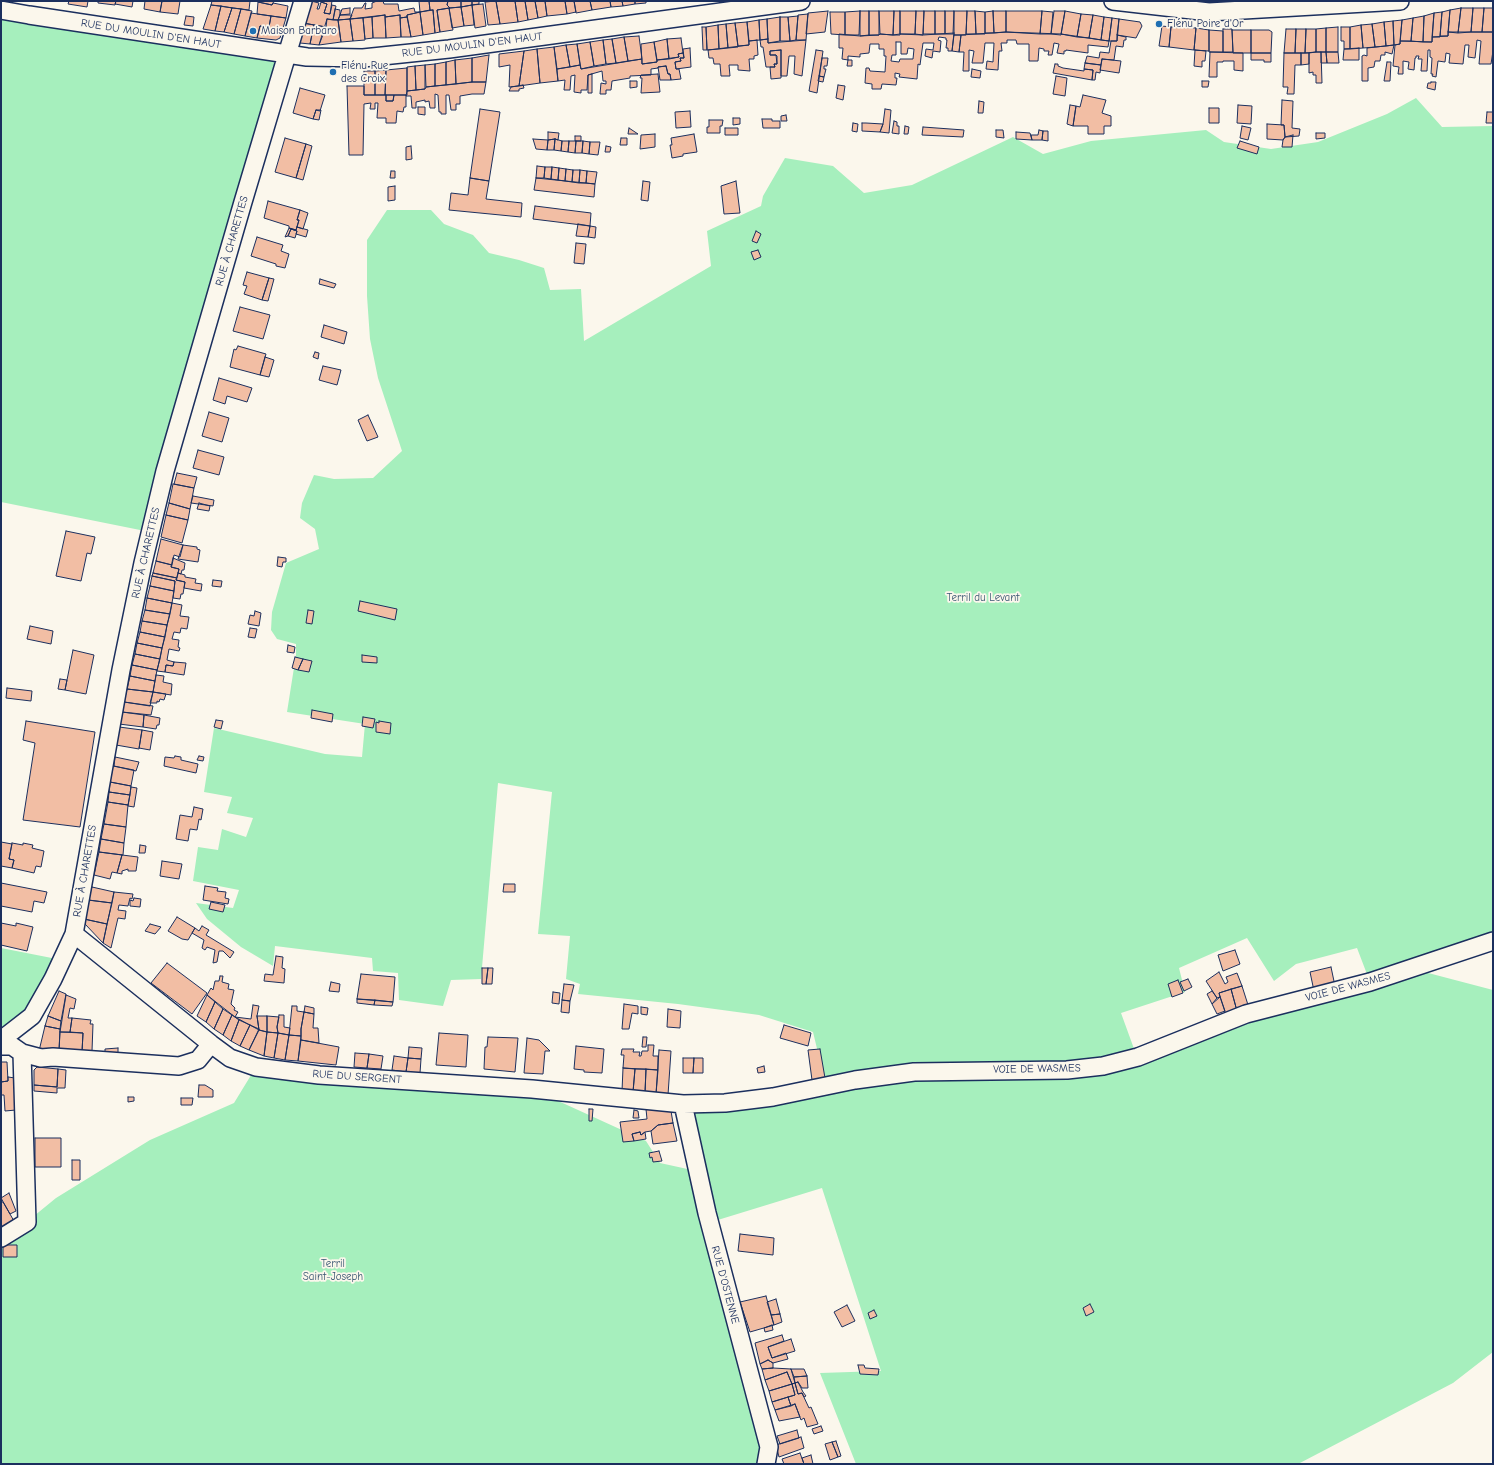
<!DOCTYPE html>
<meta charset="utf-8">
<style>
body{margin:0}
#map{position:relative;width:1494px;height:1465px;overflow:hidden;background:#fbf7ec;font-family:"Comic Neue",sans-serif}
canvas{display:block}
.frame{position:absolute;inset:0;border:2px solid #1b2f5e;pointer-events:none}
</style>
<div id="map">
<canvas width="1494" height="1465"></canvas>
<div class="frame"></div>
</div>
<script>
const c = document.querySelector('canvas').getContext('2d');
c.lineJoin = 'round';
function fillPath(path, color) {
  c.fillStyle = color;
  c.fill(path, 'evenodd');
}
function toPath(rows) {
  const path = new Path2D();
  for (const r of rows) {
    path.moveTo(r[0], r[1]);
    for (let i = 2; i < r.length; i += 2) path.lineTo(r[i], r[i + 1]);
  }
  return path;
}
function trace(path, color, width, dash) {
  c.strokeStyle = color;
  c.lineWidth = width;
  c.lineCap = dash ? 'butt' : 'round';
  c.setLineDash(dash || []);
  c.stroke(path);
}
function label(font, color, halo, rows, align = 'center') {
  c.font = font + ' "Comic Neue",sans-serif';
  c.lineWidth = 3.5;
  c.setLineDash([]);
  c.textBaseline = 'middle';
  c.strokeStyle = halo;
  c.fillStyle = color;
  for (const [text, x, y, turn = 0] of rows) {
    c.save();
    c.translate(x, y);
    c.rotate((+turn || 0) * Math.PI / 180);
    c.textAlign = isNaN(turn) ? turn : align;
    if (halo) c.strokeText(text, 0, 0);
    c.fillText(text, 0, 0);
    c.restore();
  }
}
fillPath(toPath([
 [1,10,287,54,150,532,1,502],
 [1416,98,1442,127,1493,126,1493,941,1413,969,1493,990,1493,1352,1453,1383,1298,1464,856,1464,820,1373,881,1371,822,1188,708,1223,766,1464,1,1464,1,1243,56,1198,150,1140,234,1103,256,1067,532,1089,646,1141,660,1163,692,1170,683,1104,826,1086,813,1032,759,1015,678,1004,578,994,580,984,566,979,570,936,538,934,552,792,498,783,481,979,451,980,443,1006,399,1000,398,973,373,971,372,958,275,946,273,966,241,947,207,919,196,903,233,908,239,890,193,881,198,847,218,850,222,829,246,837,253,818,227,813,232,797,204,792,214,728,325,754,362,757,365,724,287,712,296,655,296,644,277,639,271,630,272,612,286,563,319,549,315,529,300,518,302,503,314,475,334,479,373,478,402,451,378,378,370,339,367,296,367,240,387,210,431,210,444,224,473,235,489,253,519,260,544,268,550,290,581,289,584,341,711,266,707,231,761,206,763,196,785,158,833,166,864,193,912,185,1013,137,1043,154,1091,141,1206,130,1224,142,1271,149,1318,142,1387,114],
 [1247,938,1274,981,1296,964,1357,948,1370,982,1137,1057,1121,1013,1185,992,1179,968],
 [1,948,62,960,53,979,1,1040]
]), '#a6efbd');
const building = toPath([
 [69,1,88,1,87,7,68,4,69,1],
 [98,1,116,1,115,5,98,3,98,1],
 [116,1,133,1,132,7,115,4,116,1],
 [145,1,162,1,160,12,144,9,145,1],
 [162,1,180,1,178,14,160,12,162,1],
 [212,1,250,1,249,10,211,5,212,1],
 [259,1,274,1,272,5,258,2,259,1],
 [311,1,319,3,317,9,319,9,321,2,327,4,324,13,330,14,332,5,336,6,333,20,327,19,326,27,303,23,311,1],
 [322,1,332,1,330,14,324,13,327,4,321,2,322,1],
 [377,1,383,1,384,4,398,4,399,11,414,8,415,12,420,12,407,15,407,17,400,18,400,15,385,17,385,15,350,19,354,8,362,8,365,3,366,3,365,9,372,8,372,3,377,1],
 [419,1,429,1,430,10,420,12,419,1],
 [429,1,448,1,447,5,450,8,437,10,440,32,435,33,433,10,430,10,429,1],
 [448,1,461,1,461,7,450,8,447,5,448,1],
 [461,1,472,1,472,5,461,7,461,1],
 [472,1,479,1,479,4,472,5,472,1],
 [496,1,515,1,518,22,500,24,496,1],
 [496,1,500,24,488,25,485,2,496,1],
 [515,1,525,1,528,20,518,22,515,1],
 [525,1,535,1,538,18,528,20,525,1],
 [535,1,545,1,547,16,538,18,535,1],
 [545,1,565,1,567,14,547,16,545,1],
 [565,1,574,1,576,12,567,14,565,1],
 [574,1,590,1,592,10,576,13,574,1],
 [590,1,610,1,611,7,592,10,590,1],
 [610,1,622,1,623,6,611,7,610,1],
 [622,1,635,1,635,4,623,6,622,1],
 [635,1,646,1,646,3,635,4,635,1],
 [258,2,272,5,273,3,288,6,286,18,257,14,258,2],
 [483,4,486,26,475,28,472,5,483,4],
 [211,5,221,6,215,31,203,29,211,5],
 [472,5,474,25,464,26,461,7,472,5],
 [221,6,232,8,224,32,215,31,221,6],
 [461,7,464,26,452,28,449,8,461,7],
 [232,8,241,9,234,34,224,32,232,8],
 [350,8,350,14,340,15,342,9,350,8],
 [449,8,453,30,440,32,437,10,449,8],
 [1461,8,1458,33,1448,32,1450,10,1461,8],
 [1461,8,1473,8,1471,32,1458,33,1461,8],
 [1473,8,1484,8,1482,32,1471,32,1473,8],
 [1484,8,1493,8,1493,32,1482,32,1484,8],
 [241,9,252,11,245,36,234,34,241,9],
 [335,9,340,10,340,15,338,20,333,20,335,9],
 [433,10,435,33,423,35,420,12,433,10],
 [1450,10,1448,36,1440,36,1442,12,1450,10],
 [828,11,825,32,806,34,808,13,828,11],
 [860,11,859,35,845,35,845,12,860,11],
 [860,11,869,11,869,35,860,36,860,11],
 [869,11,879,11,879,35,869,35,869,11],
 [879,11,894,11,893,35,880,34,879,11],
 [894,11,900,11,900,35,893,35,894,11],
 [900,11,916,11,915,34,900,34,900,11],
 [916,11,924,11,923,35,915,34,916,11],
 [924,11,935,11,935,34,923,34,924,11],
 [935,11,945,11,945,34,935,34,935,11],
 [945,11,954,11,953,34,945,34,945,11],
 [954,11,967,11,966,35,954,35,954,11],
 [967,11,975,11,976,34,966,34,967,11],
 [975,11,985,12,985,34,976,34,975,11],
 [993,11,994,33,985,33,985,12,993,11],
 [993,11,1006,11,1006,32,994,33,993,11],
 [1006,11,1042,11,1040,34,1006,32,1006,11],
 [1042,11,1053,12,1051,34,1040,34,1042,11],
 [1054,11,1065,11,1061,35,1051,34,1054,11],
 [1065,11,1081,14,1077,37,1061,34,1065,11],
 [420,12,423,35,411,37,407,15,420,12],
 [830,12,845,12,845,35,831,34,830,12],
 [1442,12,1440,37,1432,37,1434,13,1442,12],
 [251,13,271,16,269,27,260,26,257,38,245,36,251,13],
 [1434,13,1432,42,1423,42,1424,16,1434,13],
 [808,14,806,40,796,40,798,15,808,14],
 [1081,14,1093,15,1089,38,1077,37,1081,14],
 [340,15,352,15,350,19,338,20,340,15],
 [385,15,386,38,373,38,372,17,385,15],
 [400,15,401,37,386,38,385,17,400,15],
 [1093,15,1104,17,1101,40,1089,38,1093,15],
 [186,16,194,17,193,26,184,25,186,16],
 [271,16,286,18,280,38,276,40,257,38,260,26,269,27,271,16],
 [798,16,796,40,790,41,788,17,798,16],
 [1424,16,1423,42,1411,41,1413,18,1424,16],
 [372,17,373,38,365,39,363,18,372,17],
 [407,17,411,37,401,37,400,18,407,17],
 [780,17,780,41,768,43,767,19,780,17],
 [780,17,788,17,790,41,780,41,780,17],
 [1104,17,1112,18,1109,41,1101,40,1104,17],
 [363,18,365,40,353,41,350,19,363,18],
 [1112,18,1119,19,1117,41,1109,41,1112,18],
 [1413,18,1411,41,1400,41,1402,20,1413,18],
 [327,19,338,20,341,42,319,45,327,19],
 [350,19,353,41,341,42,338,20,350,19],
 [767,19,768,39,760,40,759,20,767,19],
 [1119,19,1140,22,1142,26,1136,38,1117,35,1119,19],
 [759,20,760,40,749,41,747,22,759,20],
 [1402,20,1400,44,1394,45,1393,21,1402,20],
 [1393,21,1394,45,1386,46,1384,22,1393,21],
 [747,22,749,45,738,46,735,23,747,22],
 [1384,22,1386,46,1375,47,1372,24,1384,22],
 [303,23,314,25,310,44,300,43,298,39,303,23],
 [735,23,738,47,728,48,726,24,735,23],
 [726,24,728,48,719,49,718,25,726,24],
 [1372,24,1375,47,1363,48,1361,25,1372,24],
 [314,25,326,27,319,45,310,44,314,25],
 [718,25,719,49,707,50,706,27,718,25],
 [1361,25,1363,48,1350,49,1350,27,1361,25],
 [1162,26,1171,27,1169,47,1159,46,1162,26],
 [702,27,706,27,707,50,703,50,702,27],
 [1171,27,1196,28,1194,50,1169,47,1171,27],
 [1338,27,1338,52,1326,52,1326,28,1338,27],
 [1341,27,1350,27,1350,49,1344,49,1344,41,1341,41,1341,27],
 [1196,28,1209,30,1209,51,1194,50,1196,28],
 [1326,28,1326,52,1316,52,1316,29,1326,28],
 [1223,29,1232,29,1233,52,1223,52,1223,29],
 [1286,29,1296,29,1295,53,1284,53,1286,29],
 [1296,29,1306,29,1305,53,1295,53,1296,29],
 [1306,29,1316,29,1316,52,1305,53,1306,29],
 [1209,30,1223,31,1223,52,1209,52,1209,30],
 [1232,30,1251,30,1251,53,1233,53,1232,30],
 [1251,30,1269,30,1272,32,1271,53,1251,53,1251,30],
 [1006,32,1061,34,1109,41,1108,47,1088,45,1088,53,1066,50,1066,51,1064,51,1064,54,1057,53,1059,44,1054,43,1052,55,1048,55,1049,51,1044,51,1044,49,1039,48,1038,61,1029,61,1029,44,1017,44,1016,40,1007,40,1007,43,1001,43,1002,51,999,51,998,70,986,69,987,61,993,62,994,43,985,43,983,63,972,63,974,51,969,50,969,71,963,71,964,52,959,52,961,35,1006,32],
 [1448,32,1493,32,1493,51,1491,64,1479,64,1481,41,1477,40,1475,58,1468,57,1469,45,1465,45,1463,64,1449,63,1450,54,1446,53,1445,62,1438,61,1436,77,1432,76,1433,74,1431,74,1432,58,1430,57,1430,50,1428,50,1427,71,1421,71,1422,59,1418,59,1419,56,1416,56,1416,58,1415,58,1414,70,1408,69,1409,62,1403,61,1403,74,1398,74,1399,67,1393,66,1395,45,1400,44,1400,41,1432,42,1432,37,1448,36,1448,32],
 [954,33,952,51,948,51,948,48,946,48,947,40,946,40,946,38,939,37,938,40,941,41,940,52,933,51,932,58,925,56,926,49,933,50,934,43,923,43,920,65,918,64,917,79,899,77,900,74,895,73,895,78,897,78,896,85,882,84,881,89,872,89,872,84,865,83,866,68,869,68,870,71,885,72,886,56,884,56,884,49,879,49,879,44,870,44,869,53,860,54,860,57,848,56,848,60,842,59,843,48,839,48,839,34,860,36,879,35,880,34,893,35,900,34,923,35,954,33],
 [896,42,901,42,901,54,907,54,908,48,914,49,913,59,900,59,899,62,891,61,892,55,896,55,896,42],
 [954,35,961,35,959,52,952,51,954,35],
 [1117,35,1126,37,1126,40,1124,40,1123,47,1116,46,1114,60,1102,59,1101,65,1085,63,1087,56,1099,58,1100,52,1109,53,1111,41,1117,41,1117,35],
 [639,36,642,59,628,61,624,37,639,36],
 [624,37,628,61,616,63,612,39,624,37],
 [681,38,683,53,678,54,679,57,669,59,667,39,681,38],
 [612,39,616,63,606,64,603,40,612,39],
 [667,39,669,59,657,60,654,42,667,39],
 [768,39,768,43,806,40,802,76,794,74,795,56,789,56,787,76,781,76,781,50,770,51,770,55,776,55,777,64,774,64,775,67,766,67,763,47,761,47,760,40,768,39],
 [603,40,606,64,594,66,590,42,603,40],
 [757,40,758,55,754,56,754,59,749,59,750,71,738,70,738,65,729,65,730,76,721,76,720,64,714,64,713,58,709,58,708,50,749,45,749,41,757,40],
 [590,42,594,66,581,69,577,44,590,42],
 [654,42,657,62,642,64,641,44,654,42],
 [577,44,580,65,570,67,566,45,577,44],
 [566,45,570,67,557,69,554,47,566,45],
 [1394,45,1392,54,1385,52,1385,55,1381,55,1380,61,1375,61,1374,67,1368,68,1368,81,1362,81,1362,56,1364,55,1367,56,1367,48,1394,45],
 [554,47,558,81,540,83,537,49,554,47],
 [690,48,691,67,676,69,675,62,681,61,680,58,684,58,683,49,690,48],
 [1359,48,1359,60,1343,60,1344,49,1359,48],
 [537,49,540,83,519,86,524,51,537,49],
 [781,50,781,78,771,79,770,67,775,67,774,64,777,64,777,56,776,55,770,55,770,51,781,50],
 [816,50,823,51,817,93,809,91,816,50],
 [1195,50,1206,51,1205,61,1202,61,1202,67,1194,66,1195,50],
 [524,51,519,86,509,87,510,65,499,67,499,54,524,51],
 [1210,52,1243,53,1243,71,1234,70,1234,61,1223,61,1223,62,1217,62,1217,77,1209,77,1210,52],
 [1316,52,1321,52,1322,83,1316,83,1316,75,1313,75,1313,72,1309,73,1309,53,1316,52],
 [1321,52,1326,52,1327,63,1321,63,1321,52],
 [1326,52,1338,52,1339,63,1327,63,1326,52],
 [683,53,684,58,680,58,681,61,675,62,676,69,679,69,681,79,671,80,670,74,668,74,666,66,658,67,658,68,651,69,651,75,630,76,630,78,612,81,611,90,606,90,606,94,600,94,601,83,606,84,606,81,603,81,602,71,588,75,587,90,581,90,581,93,574,92,575,75,571,76,570,90,564,90,565,80,558,81,557,69,580,65,581,69,642,59,642,64,657,62,657,60,679,57,678,54,683,53],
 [1251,53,1271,53,1271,62,1264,62,1264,60,1251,60,1251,53],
 [1284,53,1301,53,1301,65,1295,65,1294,94,1287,94,1288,87,1283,87,1284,53],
 [1301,53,1309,53,1309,64,1301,65,1301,53],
 [489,55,486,82,472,82,472,58,489,55],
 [472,58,472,82,456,84,455,60,472,58],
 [822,58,828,58,827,66,824,66,824,69,826,69,824,77,819,76,822,58],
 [1102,59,1121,61,1119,73,1100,70,1102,59],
 [455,60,456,84,446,85,446,62,455,60],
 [848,60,852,60,852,66,847,66,848,60],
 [446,62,446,85,435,86,435,64,446,62],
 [1387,62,1391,62,1390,81,1384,81,1387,62],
 [1085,63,1101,65,1100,73,1096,72,1095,80,1092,80,1093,70,1084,69,1085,63],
 [435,64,435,86,426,87,425,65,435,64],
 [1055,64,1058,64,1058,66,1063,68,1084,71,1084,69,1093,70,1092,80,1053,73,1055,64],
 [425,65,425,89,416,90,415,66,425,65],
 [415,66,416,90,407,91,407,67,415,66],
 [666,66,668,74,670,74,671,80,660,80,658,67,666,66],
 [407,68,407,95,385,95,386,70,407,68],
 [972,69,981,71,980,78,971,77,972,69],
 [386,70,385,95,375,95,375,71,386,70],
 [364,71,375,71,375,95,364,95,364,71],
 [592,74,592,93,588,93,588,75,592,74],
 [658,74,660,92,641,93,642,78,640,78,641,75,658,74],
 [819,76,824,77,823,82,818,81,819,76],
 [1056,76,1067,78,1065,96,1053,94,1056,76],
 [630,81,637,81,637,87,630,88,630,81],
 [1202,81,1209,81,1208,87,1202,87,1202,81],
 [472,82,486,82,484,94,472,94,460,96,460,104,456,104,456,110,451,110,449,95,446,95,446,114,441,114,441,112,439,112,438,95,435,94,435,108,430,108,429,101,425,102,425,100,416,102,416,108,412,108,411,96,406,96,407,91,425,89,426,87,472,82],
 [1431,82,1436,82,1435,90,1427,88,1428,83,1431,83,1431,82],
 [523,85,524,88,519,89,519,91,509,91,511,87,523,85],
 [838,85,845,86,843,100,836,98,838,85],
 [347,86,364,86,364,95,386,95,386,101,393,101,394,95,406,95,406,107,404,107,403,112,397,111,396,123,386,123,386,118,377,118,378,103,375,103,375,109,370,109,371,103,364,104,363,155,349,155,347,86],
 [300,88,325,95,320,111,316,110,313,119,293,113,300,88],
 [386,95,394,95,393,101,386,101,386,95],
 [1083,95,1106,100,1102,113,1111,116,1111,126,1104,126,1104,134,1088,134,1088,126,1073,126,1076,106,1080,107,1083,95],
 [1282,100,1293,101,1292,128,1300,129,1299,136,1285,137,1284,125,1281,125,1282,100],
 [979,101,984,102,983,113,978,113,979,101],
 [1070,105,1076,106,1073,126,1067,124,1070,105],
 [1238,105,1252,106,1251,124,1237,123,1238,105],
 [418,107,425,107,425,115,418,114,418,107],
 [1209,108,1219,108,1219,123,1209,123,1209,108],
 [480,109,500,112,489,181,470,178,480,109],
 [885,109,891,110,889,133,880,132,883,124,885,109],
 [316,110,321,110,319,120,313,119,316,110],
 [690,111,691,127,676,128,675,112,690,111],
 [1487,112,1493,112,1493,123,1486,123,1487,112],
 [786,115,787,121,781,121,781,116,786,115],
 [733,118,740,118,740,124,733,125,733,118],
 [762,119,772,119,772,121,780,121,780,128,763,128,762,119],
 [709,120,723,120,722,126,720,126,720,133,707,133,707,127,709,127,709,120],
 [894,121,897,122,897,126,899,126,899,134,892,133,894,121],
 [853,123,858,124,857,132,852,131,853,123],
 [862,123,866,123,883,124,880,132,862,131,862,123],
 [1267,124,1284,125,1285,137,1283,140,1267,139,1267,124],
 [905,126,909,127,908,134,904,134,905,126],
 [1242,126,1251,128,1248,140,1240,138,1242,126],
 [923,127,964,130,963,137,922,135,923,127],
 [629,128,638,134,628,134,629,128],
 [725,128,738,128,738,135,725,135,725,128],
 [996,130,1003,130,1004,138,996,137,996,130],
 [1039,130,1043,131,1042,140,1032,140,1031,135,1038,135,1039,130],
 [1043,131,1048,131,1048,141,1042,140,1043,131],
 [548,132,559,133,558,140,555,139,548,140,548,132],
 [1016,132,1030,133,1032,140,1016,139,1016,132],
 [1316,133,1325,133,1325,138,1316,139,1316,133],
 [655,134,655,147,640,149,641,135,655,134],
 [694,134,697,152,683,154,683,156,672,158,670,145,672,145,671,138,694,134],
 [1293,135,1292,147,1282,147,1283,140,1285,137,1293,135],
 [575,136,581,136,581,141,575,141,575,136],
 [285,138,306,144,296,178,275,172,285,138],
 [621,138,627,138,627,145,620,145,621,138],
 [533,139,548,140,547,150,536,149,533,139],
 [555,139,562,141,561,151,554,150,555,139],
 [555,139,554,150,547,150,548,140,555,139],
 [562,141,569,141,568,152,561,151,562,141],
 [569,141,576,141,575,153,568,152,569,141],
 [576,141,583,141,582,153,575,153,576,141],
 [583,141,590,142,589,154,582,153,583,141],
 [1240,141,1259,147,1257,154,1237,148,1240,141],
 [590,142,600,142,598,155,589,154,590,142],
 [306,144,312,146,303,180,296,178,306,144],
 [411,146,412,159,406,160,406,147,411,146],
 [606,146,611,147,610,152,605,152,606,146],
 [537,166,545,167,544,178,536,178,537,166],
 [545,167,552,167,551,179,544,178,545,167],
 [552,167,559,168,558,180,551,179,552,167],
 [559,168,566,169,565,181,558,180,559,168],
 [566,169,573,170,572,182,565,181,566,169],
 [573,170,580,170,579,183,572,182,573,170],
 [580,170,587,171,586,183,579,183,580,170],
 [391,171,395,171,395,178,390,178,391,171],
 [587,171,597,172,595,184,586,183,587,171],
 [470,178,489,181,486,199,522,203,521,217,449,210,451,193,468,195,470,178],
 [536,178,595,184,594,197,534,190,536,178],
 [643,181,650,182,648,201,641,200,643,181],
 [736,181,740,213,724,214,721,186,736,181],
 [395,186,395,200,388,201,388,187,395,186],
 [268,201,300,210,297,220,299,220,296,230,289,228,289,226,264,218,268,201],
 [535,206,591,213,590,226,533,219,535,206],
 [300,210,308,213,303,229,297,227,299,220,297,220,300,210],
 [578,224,590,226,588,237,576,236,578,224],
 [590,226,596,227,595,238,588,237,590,226],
 [297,227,308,230,306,237,296,234,297,231,291,229,288,236,285,237,289,228,296,230,297,227],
 [291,229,297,231,295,238,288,236,291,229],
 [756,231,761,234,757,243,752,241,756,231],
 [257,237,283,245,281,251,289,254,285,268,276,266,276,264,251,256,257,237],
 [576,243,586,244,584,264,574,263,576,243],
 [758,250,761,257,754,260,751,252,758,250],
 [247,272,269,278,262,300,244,294,247,286,243,285,247,272],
 [269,278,274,279,268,301,262,300,269,278],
 [320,279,336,284,334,288,319,284,320,279],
 [240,307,270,315,263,339,233,331,240,307],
 [324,325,347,332,344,344,321,337,324,325],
 [238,346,266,354,260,375,230,367,234,349,236,350,238,346],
 [315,352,319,353,318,359,313,357,315,352],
 [265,357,274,360,269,377,260,375,265,357],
 [323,366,341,370,337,385,319,380,323,366],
 [219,378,252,388,247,402,227,396,225,404,213,400,219,378],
 [209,412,229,418,222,442,202,436,209,412],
 [368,415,378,437,367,441,358,420,368,415],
 [198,450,224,457,219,475,193,468,198,450],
 [177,473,197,477,194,488,174,484,177,473],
 [173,484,194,488,190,509,169,503,173,484],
 [193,496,214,500,213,506,191,503,193,496],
 [169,503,190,509,188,520,166,515,169,503],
 [199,503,210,506,209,511,197,509,199,503],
 [166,515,188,520,182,543,161,537,166,515],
 [66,531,95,537,91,554,87,553,81,581,56,576,66,531],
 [161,539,183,545,180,557,174,555,172,565,156,561,161,539],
 [183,545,197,547,197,549,200,550,198,562,178,559,183,545],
 [278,557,286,558,286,562,283,562,282,567,277,566,278,557],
 [173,558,185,563,184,570,182,570,181,574,178,573,179,569,171,567,173,558],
 [156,561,172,565,171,567,179,569,177,578,153,573,156,561],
 [153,573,177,578,176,580,185,582,183,594,181,594,180,599,173,598,175,581,152,576,153,573],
 [178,573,185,575,185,577,196,579,195,583,202,584,201,591,184,588,185,582,176,580,178,573],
 [152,576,175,581,174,591,150,586,152,576],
 [213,580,222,581,221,587,212,586,213,580],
 [150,586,174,591,172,603,147,598,150,586],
 [147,598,172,603,170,614,145,610,147,598],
 [360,601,397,609,395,620,358,611,360,601],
 [172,603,182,605,180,616,189,617,187,629,181,628,180,633,174,632,172,639,179,640,178,647,180,648,179,651,169,649,167,660,174,662,173,666,166,665,165,672,157,671,172,603],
 [145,610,170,614,167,625,142,621,145,610],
 [308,610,314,611,312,624,306,623,308,610],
 [255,611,261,613,259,626,248,624,250,615,254,616,255,611],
 [142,621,167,625,165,637,140,632,142,621],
 [30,626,53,631,51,644,27,639,30,626],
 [250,628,257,629,255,638,248,637,250,628],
 [140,632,165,637,162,648,137,643,140,632],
 [137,643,162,648,160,659,135,654,137,643],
 [288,645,295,647,294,653,287,652,288,645],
 [73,650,94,655,86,694,65,690,73,650],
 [135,654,160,659,157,670,132,665,135,654],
 [362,655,377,657,377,663,362,662,362,655],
 [295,657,303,659,298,670,292,668,295,657],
 [303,659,312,661,309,672,298,670,303,659],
 [174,662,186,663,184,675,165,672,166,665,173,666,174,662],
 [132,665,157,670,155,681,130,676,132,665],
 [156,675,164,676,163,682,172,684,171,695,153,692,156,675],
 [130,676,155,681,153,692,127,689,130,676],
 [60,679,67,680,65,690,58,689,60,679],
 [7,688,32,691,31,701,6,698,7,688],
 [127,689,153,692,150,706,124,702,127,689],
 [153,692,166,694,164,700,160,699,159,702,157,701,157,703,150,703,153,692],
 [124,702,153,706,151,715,122,712,124,702],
 [312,710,333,714,332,722,311,718,312,710],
 [122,712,144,715,143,727,119,724,122,712],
 [144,715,160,718,159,725,157,725,156,729,143,727,144,715],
 [363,717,375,719,373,728,362,726,363,717],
 [216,720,223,721,221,729,214,727,216,720],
 [26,721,95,732,80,827,23,820,35,743,23,740,26,721],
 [379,721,391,723,390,734,376,732,376,722,379,723,379,721],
 [119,727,142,730,139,749,116,745,119,727],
 [142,730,153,732,150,750,139,748,142,730],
 [175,756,181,757,181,760,198,764,196,773,164,766,165,757,174,758,175,756],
 [199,756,204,757,203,761,197,760,199,756],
 [115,757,139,762,136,771,114,766,115,757],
 [113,766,134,770,131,786,110,782,113,766],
 [110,782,131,786,130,795,109,792,110,782],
 [131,787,137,788,134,807,128,806,131,787],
 [109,792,130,795,128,805,108,802,109,792],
 [108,802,128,805,126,827,104,824,108,802],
 [194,807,203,809,201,820,199,819,197,830,190,829,188,841,176,839,180,815,192,817,194,807],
 [104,824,126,827,124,843,101,839,104,824],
 [101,839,124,843,123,855,99,852,101,839],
 [1,842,12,844,9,859,14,860,12,868,1,866,1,842],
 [12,843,23,845,23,843,33,845,32,848,44,851,41,867,36,866,34,873,12,868,14,860,9,859,12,843],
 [140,845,146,846,145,853,139,853,140,845],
 [99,852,122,855,117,873,112,872,110,879,94,875,99,852],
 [122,855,138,857,136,871,128,871,128,869,122,871,122,874,117,873,122,855],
 [162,861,182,864,179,879,160,876,162,861],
 [1,883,47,892,44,903,34,901,32,912,1,906,1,883],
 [504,884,515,884,515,892,503,892,504,884],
 [205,886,218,888,217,891,226,892,225,898,229,899,228,904,203,900,205,886],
 [92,887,114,892,112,903,88,900,92,887],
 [114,892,133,894,132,899,130,898,128,906,119,905,118,910,126,911,125,919,118,918,111,948,103,943,114,892],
 [134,898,141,899,140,907,130,906,130,900,133,901,134,898],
 [88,900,112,903,107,924,84,919,88,900],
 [211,902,225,905,223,912,209,909,211,902],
 [177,917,195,928,188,940,182,939,168,931,177,917],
 [84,919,107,924,103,943,85,924,84,919],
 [1,923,16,926,16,923,33,927,27,951,1,945,1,923],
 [150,924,161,927,155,934,145,931,150,924],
 [202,926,209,930,206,935,234,952,230,958,223,951,219,951,217,962,213,963,215,950,207,947,205,950,202,948,204,940,192,933,195,928,199,931,202,926],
 [1235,950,1240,964,1223,971,1218,955,1235,950],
 [276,956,283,957,282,968,285,969,284,983,264,981,265,974,273,975,276,956],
 [167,963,207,993,192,1014,151,983,167,963],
 [1331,967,1335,986,1314,991,1310,972,1331,967],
 [482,968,488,968,486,984,482,984,482,968],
 [488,968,493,968,492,984,486,984,488,968],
 [1219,972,1225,984,1228,982,1226,977,1237,973,1242,986,1219,993,1220,997,1217,998,1206,981,1219,972],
 [361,974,395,977,393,1002,357,999,361,974],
 [220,976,223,976,222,982,229,984,228,989,234,990,231,1004,235,1008,234,1010,238,1012,235,1017,207,995,211,988,213,990,215,981,219,981,220,976],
 [1188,979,1192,987,1184,991,1180,982,1188,979],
 [1178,980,1183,993,1172,997,1168,984,1178,980],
 [331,982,340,984,339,992,329,991,331,982],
 [564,984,574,985,570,1001,562,1000,564,984],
 [1242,986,1249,1008,1237,1011,1231,989,1242,986],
 [1231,989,1237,1011,1226,1015,1219,993,1231,989],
 [59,991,66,994,61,1021,48,1016,59,991],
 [1212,991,1217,998,1212,1004,1207,994,1212,991],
 [553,992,560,993,559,1004,552,1003,553,992],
 [66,995,76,999,74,1009,70,1008,68,1018,72,1018,70,1032,60,1032,66,995],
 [207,995,215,1002,206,1022,197,1016,207,995],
 [1220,997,1225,1011,1217,1014,1212,1004,1220,997],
 [357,999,375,1000,374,1005,357,1003,357,999],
 [375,1000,393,1002,392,1006,374,1005,375,1000],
 [562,1000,570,1001,569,1013,561,1012,562,1000],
 [215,1002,223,1009,214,1029,206,1022,215,1002],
 [624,1004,638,1006,638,1014,632,1013,629,1029,622,1029,624,1004],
 [253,1005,259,1006,257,1016,259,1030,235,1017,251,1019,253,1005],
 [292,1006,297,1006,297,1011,304,1012,301,1029,301,1036,289,1035,292,1006],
 [305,1006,314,1008,314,1014,304,1012,305,1006],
 [641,1007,648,1008,647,1015,641,1014,641,1007],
 [223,1009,232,1015,223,1035,214,1029,223,1009],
 [668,1009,681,1011,680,1028,667,1027,668,1009],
 [304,1012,314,1014,313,1028,318,1028,319,1043,301,1040,301,1029,304,1012],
 [232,1015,239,1020,231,1041,223,1035,232,1015],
 [279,1015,284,1015,284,1027,290,1028,289,1035,278,1033,277,1027,279,1015],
 [48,1016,61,1021,60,1029,45,1026,48,1016],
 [257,1016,267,1016,267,1032,259,1030,257,1016],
 [267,1016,279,1017,277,1027,278,1033,267,1032,267,1016],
 [72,1018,91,1020,90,1024,93,1024,92,1051,82,1052,83,1033,70,1032,72,1018],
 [239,1020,250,1025,240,1046,231,1041,239,1020],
 [250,1025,259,1029,249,1050,240,1046,250,1025],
 [784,1025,811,1033,808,1046,780,1038,784,1025],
 [45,1026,60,1029,59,1051,39,1051,45,1026],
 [259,1030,267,1032,264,1056,249,1050,259,1030],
 [60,1032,83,1033,82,1052,59,1051,60,1032],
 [267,1032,278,1033,274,1058,264,1056,267,1032],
 [278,1033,289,1035,285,1060,274,1058,278,1033],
 [439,1033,468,1035,466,1067,436,1065,439,1033],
 [289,1035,301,1036,298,1061,285,1060,289,1035],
 [488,1037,518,1038,515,1072,484,1069,485,1047,487,1047,488,1037],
 [643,1037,647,1037,646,1047,642,1047,643,1037],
 [527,1038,539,1040,550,1051,545,1051,543,1074,524,1073,527,1038],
 [301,1040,339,1047,336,1065,298,1061,301,1040],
 [648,1045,654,1045,653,1056,658,1056,658,1070,623,1068,624,1055,621,1055,622,1049,634,1049,633,1052,640,1052,639,1056,641,1056,642,1051,648,1051,648,1045],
 [576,1046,604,1049,602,1073,584,1072,584,1070,574,1069,576,1046],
 [409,1047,422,1048,421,1059,408,1058,409,1047],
 [118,1048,118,1053,105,1053,105,1049,118,1048],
 [820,1049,825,1078,812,1080,808,1050,820,1049],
 [659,1050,671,1051,668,1095,656,1094,659,1050],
 [355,1053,369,1054,367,1068,354,1067,355,1053],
 [369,1054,383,1056,381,1069,367,1068,369,1054],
 [394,1056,408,1058,406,1072,392,1070,394,1056],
 [408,1058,421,1059,420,1073,406,1072,408,1058],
 [683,1058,694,1058,693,1073,683,1073,683,1058],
 [694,1058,703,1058,703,1073,693,1073,694,1058],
 [1,1062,7,1062,8,1081,1,1082,1,1062],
 [764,1066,765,1072,758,1073,757,1068,764,1066],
 [37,1067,58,1069,57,1087,34,1085,34,1070,37,1067],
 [623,1068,635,1069,633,1092,622,1091,623,1068],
 [58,1069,66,1070,65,1088,57,1088,57,1093,34,1091,34,1085,57,1087,58,1069],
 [635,1069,646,1069,645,1093,633,1092,635,1069],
 [646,1069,658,1070,656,1094,645,1093,646,1069],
 [8,1077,15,1078,16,1110,5,1111,4,1095,1,1095,1,1082,8,1081,8,1077],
 [199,1085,205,1085,213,1090,213,1097,198,1097,199,1085],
 [128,1097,134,1097,134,1101,128,1102,128,1097],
 [181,1098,193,1098,192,1105,181,1105,181,1098],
 [589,1109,593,1109,592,1121,589,1121,589,1109],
 [646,1109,671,1111,673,1123,658,1125,651,1131,645,1132,641,1135,640,1132,632,1134,634,1141,623,1142,620,1122,647,1119,646,1109],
 [634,1110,638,1111,639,1118,633,1118,634,1110],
 [673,1123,677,1141,653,1144,651,1131,658,1125,673,1123],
 [640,1132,641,1135,645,1132,646,1139,634,1141,632,1134,640,1132],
 [35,1138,61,1138,61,1167,35,1167,35,1138],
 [659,1151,662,1161,653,1162,652,1157,650,1158,649,1153,659,1151],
 [72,1160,80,1160,80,1180,72,1180,72,1160],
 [9,1193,16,1211,10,1214,1,1198,9,1193],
 [1,1202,3,1202,14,1221,1,1229,1,1202],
 [740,1234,774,1238,773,1255,738,1251,740,1234],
 [3,1245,17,1245,17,1257,3,1257,3,1245],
 [766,1296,774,1325,750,1332,740,1302,766,1296],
 [776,1299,780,1314,771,1315,767,1302,776,1299],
 [1090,1304,1094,1312,1086,1316,1083,1308,1090,1304],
 [847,1305,855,1321,842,1327,834,1312,847,1305],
 [874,1310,877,1316,870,1319,868,1313,874,1310],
 [780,1314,782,1322,774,1325,771,1315,780,1314],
 [772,1325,773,1330,765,1332,764,1328,772,1325],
 [782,1335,784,1341,768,1347,772,1358,786,1353,788,1359,773,1363,768,1360,760,1364,755,1343,782,1335],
 [791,1339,795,1351,772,1358,768,1347,791,1339],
 [768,1360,773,1363,773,1368,762,1369,760,1364,768,1360],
 [858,1365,864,1365,865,1368,879,1369,878,1375,860,1374,858,1365],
 [773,1368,791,1369,795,1383,792,1384,787,1372,765,1380,762,1369,773,1368],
 [791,1369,804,1369,807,1376,794,1377,791,1369],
 [787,1372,792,1384,769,1391,765,1380,787,1372],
 [807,1376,808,1388,802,1388,798,1382,795,1383,794,1377,807,1376],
 [798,1382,803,1392,806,1396,804,1397,802,1393,798,1394,795,1383,798,1382],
 [795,1383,798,1394,802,1393,809,1408,811,1407,818,1424,807,1427,804,1418,801,1420,795,1404,791,1406,788,1397,795,1395,792,1384,795,1383],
 [792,1384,795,1395,772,1402,769,1391,792,1384],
 [788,1397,791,1406,775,1410,772,1402,788,1397],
 [795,1404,800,1417,779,1421,775,1410,795,1404],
 [821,1426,823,1431,814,1434,812,1429,821,1426],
 [797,1430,799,1438,780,1444,777,1436,797,1430],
 [801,1437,804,1448,779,1457,776,1445,801,1437],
 [836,1441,841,1456,838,1457,832,1442,836,1441],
 [832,1442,838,1457,830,1460,825,1444,832,1442],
 [800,1453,804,1464,784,1464,782,1459,800,1453],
 [811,1455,813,1464,804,1464,802,1458,811,1455]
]);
fillPath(building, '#f2bea4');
trace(building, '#1b2f5e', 1);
const minor = toPath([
 [1113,1,1209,12,1400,1],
 [1,10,29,15,307,57,363,58,449,49,801,1],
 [74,934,211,1044,230,1058,256,1067,319,1075,532,1089,683,1104,725,1103,773,1097,855,1080,914,1072,1067,1070,1103,1066,1138,1057,1246,1014,1370,982,1493,941],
 [1,1040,32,1016,53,979,74,934,121,670,143,563,165,471,243,202,303,1],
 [1,1046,12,1046,22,1053,41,1058,53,1057,179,1066,198,1060,211,1044],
 [683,1104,707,1213,769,1447,766,1464],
 [1,1238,27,1222,22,1053]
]);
trace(minor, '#1b2f5e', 20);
trace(minor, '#fbf7ec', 17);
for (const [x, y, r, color] of [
 [1159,24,4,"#1f6fb2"],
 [253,31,4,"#1f6fb2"],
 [333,72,4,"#1f6fb2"]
]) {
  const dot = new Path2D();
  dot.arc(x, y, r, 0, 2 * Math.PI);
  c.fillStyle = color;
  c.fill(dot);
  trace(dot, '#fbf7ec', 1.5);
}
label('11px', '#1b2f5e', '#fbf7ec', [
 ["Flénu Poire d'Or",1167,24],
 ["Maison Barbaro",261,31],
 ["Flénu Rue",341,66],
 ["des Croix",341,79]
], 'left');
label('11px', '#1b2f5e', '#fbf7ec', [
 ["RUE DU MOULIN D'EN HAUT",151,34,9],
 ["RUE DU MOULIN D'EN HAUT",472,45,-7],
 ["RUE À CHARETTES",232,241,-74],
 ["RUE À CHARETTES",146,553,-77],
 ["RUE À CHARETTES",85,871,-80],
 ["VOIE DE WASMES",1348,987,-15],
 ["VOIE DE WASMES",1037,1069,-1],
 ["RUE DU SERGENT",357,1077,4],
 ["RUE D'OSTENNE",725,1285,75]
]);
label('11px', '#375571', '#fbf7ec', [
 ["Terril du Levant",983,598],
 ["Terril",333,1264],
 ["Saint-Joseph",333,1277]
]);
</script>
